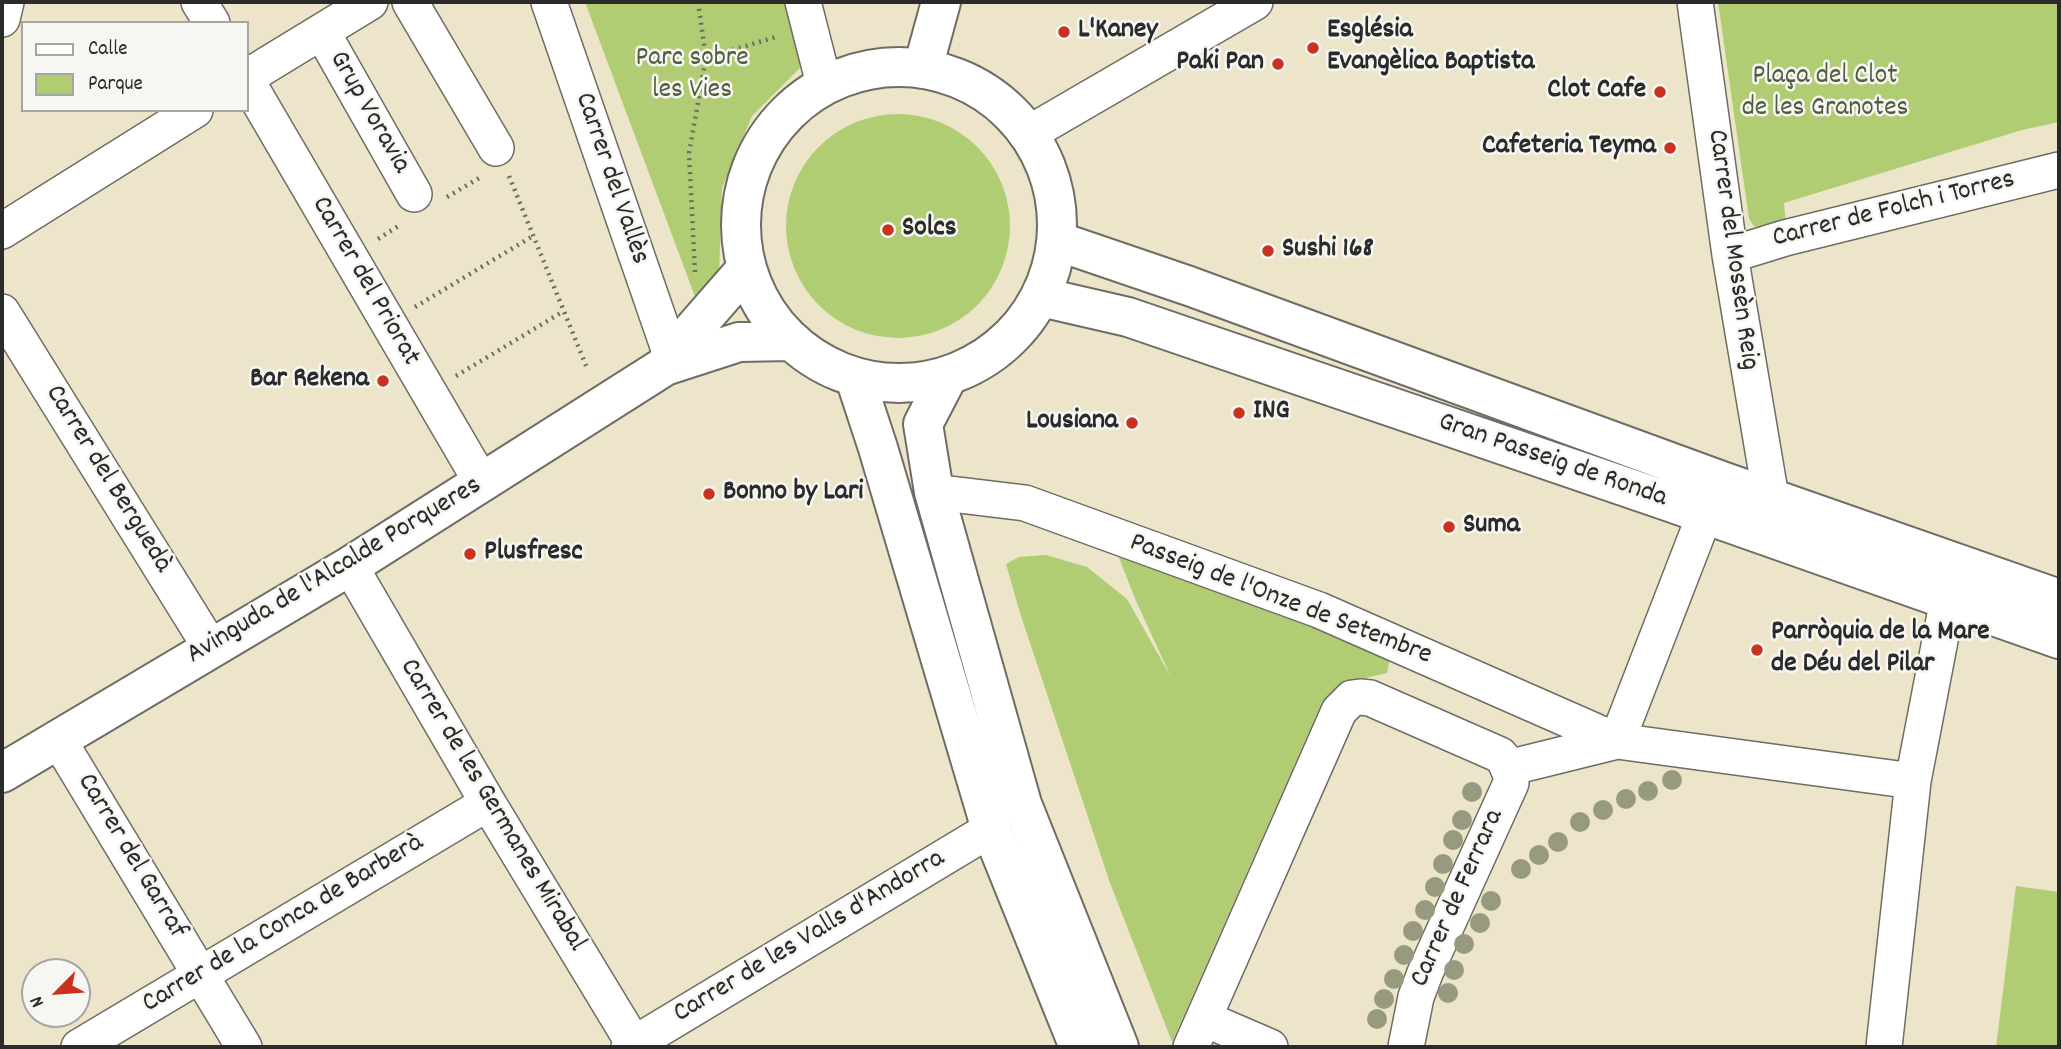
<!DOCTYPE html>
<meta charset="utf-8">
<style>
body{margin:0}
#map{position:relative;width:2061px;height:1049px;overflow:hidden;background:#ede5ca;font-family:Dekko,sans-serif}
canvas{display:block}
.frame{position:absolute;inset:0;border:4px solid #2b2b2b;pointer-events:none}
.legend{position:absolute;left:21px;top:21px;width:228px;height:91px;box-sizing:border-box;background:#f6f6f2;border:2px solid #a5a5a2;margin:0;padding:9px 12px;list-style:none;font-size:21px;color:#2b2b2b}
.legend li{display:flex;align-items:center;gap:14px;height:35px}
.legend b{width:35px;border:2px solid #a5a5a2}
.north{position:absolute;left:21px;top:958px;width:70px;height:70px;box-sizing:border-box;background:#f6f6f2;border:2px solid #a5a5a2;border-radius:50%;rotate:245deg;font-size:19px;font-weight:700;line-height:28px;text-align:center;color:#2b2b2b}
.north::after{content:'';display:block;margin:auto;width:24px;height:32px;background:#c8321e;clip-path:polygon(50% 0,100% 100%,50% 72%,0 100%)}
</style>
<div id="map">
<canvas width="2061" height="1049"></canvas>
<div class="frame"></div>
<ul class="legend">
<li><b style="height:9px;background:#fff"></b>Calle</li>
<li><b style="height:19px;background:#b0cd74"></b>Parque</li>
</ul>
<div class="north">N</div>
</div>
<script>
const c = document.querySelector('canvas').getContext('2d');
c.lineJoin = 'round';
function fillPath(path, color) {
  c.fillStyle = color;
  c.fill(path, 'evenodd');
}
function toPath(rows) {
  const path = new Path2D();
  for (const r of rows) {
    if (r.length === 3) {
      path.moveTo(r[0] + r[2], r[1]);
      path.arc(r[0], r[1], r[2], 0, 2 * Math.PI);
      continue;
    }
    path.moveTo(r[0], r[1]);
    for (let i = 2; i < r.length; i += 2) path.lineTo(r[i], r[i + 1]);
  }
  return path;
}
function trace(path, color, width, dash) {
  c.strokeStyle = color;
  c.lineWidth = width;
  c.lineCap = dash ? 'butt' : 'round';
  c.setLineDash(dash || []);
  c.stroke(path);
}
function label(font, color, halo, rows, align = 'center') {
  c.font = font + ' Dekko,sans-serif';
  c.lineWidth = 5;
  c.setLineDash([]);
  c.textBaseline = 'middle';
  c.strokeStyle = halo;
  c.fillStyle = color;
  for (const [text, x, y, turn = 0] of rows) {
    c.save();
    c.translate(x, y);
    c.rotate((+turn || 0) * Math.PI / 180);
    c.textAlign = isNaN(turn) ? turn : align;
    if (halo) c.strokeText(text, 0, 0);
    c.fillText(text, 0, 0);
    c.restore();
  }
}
fillPath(toPath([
 [585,2,790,2,805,63,752,116,722,188,719,275,697,302],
 [1718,2,2059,2,2059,122,2022,130,1784,203,1786,225,1763,230,1753,225,1749,219],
 [898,226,112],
 [1114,545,1391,652,1387,673,1353,681,1322,702,1172,1042,1110,883,1020,613,1006,564,1019,557,1046,555,1087,567,1127,599,1171,677,1136,601],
 [2016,886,2059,892,2059,1047,1996,1047]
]), '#b0cd74');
const street = toPath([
 [199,2,212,23],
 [410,2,496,148],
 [549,2,671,355],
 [803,2,824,84],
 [1695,2,1730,255,1771,498],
 [2,19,6,2],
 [322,32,414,194],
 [247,77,370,2],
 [247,81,482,483],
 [1028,134,1255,2],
 [2,231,195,110],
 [1730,255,1785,238,2059,170],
 [2,312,211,648],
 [934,492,1025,503,1319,610,1617,741,1913,781],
 [350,566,488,803,634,1044],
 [58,739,244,1047],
 [1508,768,1617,741,1705,514],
 [1205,1019,1270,1047],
 [79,1047,488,803],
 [629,1047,991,829],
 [1191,1047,1339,711,1352,698,1360,697,1370,698,1500,755,1505,761,1511,775,1511,783,1425,973,1416,997,1406,1047],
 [1884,1047,1913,781,1948,599]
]);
const secondary = toPath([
 [855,378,878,448,991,829,1079,1047],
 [947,378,923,424,934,492,1022,804,1119,1047]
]);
const primary = toPath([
 [899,225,158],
 [923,68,941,2],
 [1057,241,1189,286,1722,481,2059,599],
 [1041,297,1128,317,1667,501,2059,639],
 [665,366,671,355,746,269],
 [2,773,350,566,665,366,739,342,790,341]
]);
trace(street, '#6f6c63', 38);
trace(secondary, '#6f6c63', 42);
trace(primary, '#6f6c63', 42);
trace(toPath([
 [470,2,471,3],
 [698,2,706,58,779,36],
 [509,176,587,368],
 [447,197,481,177],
 [378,239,400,225],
 [695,272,689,153,706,58],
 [415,307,533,236],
 [456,376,564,311]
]), '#6f6c63', 4.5, [2, 5]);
trace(street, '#fff', 35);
trace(secondary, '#fff', 38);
trace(primary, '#fff', 38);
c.fillStyle = '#989a7f';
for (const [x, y] of [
 [1672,780],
 [1648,791],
 [1472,792],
 [1626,799],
 [1603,810],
 [1462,820],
 [1580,822],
 [1453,840],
 [1558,842],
 [1539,855],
 [1443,864],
 [1521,869],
 [1435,887],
 [1491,901],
 [1425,910],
 [1480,923],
 [1413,931],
 [1464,944],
 [1404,955],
 [1454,970],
 [1394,979],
 [1448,993],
 [1384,999],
 [1377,1019]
]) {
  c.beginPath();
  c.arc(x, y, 10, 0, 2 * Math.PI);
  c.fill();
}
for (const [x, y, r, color] of [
 [1064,32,7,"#c8321e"],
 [1313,48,7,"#c8321e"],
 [1278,64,7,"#c8321e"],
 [1660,92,7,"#c8321e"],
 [1670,148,7,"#c8321e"],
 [888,230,7,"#c8321e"],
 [1268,251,7,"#c8321e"],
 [383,381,7,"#c8321e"],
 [1239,413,7,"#c8321e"],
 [1132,423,7,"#c8321e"],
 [709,494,7,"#c8321e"],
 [1449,527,7,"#c8321e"],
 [470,554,7,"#c8321e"],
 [1757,650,7,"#c8321e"]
]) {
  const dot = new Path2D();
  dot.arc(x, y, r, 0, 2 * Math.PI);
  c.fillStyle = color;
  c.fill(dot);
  trace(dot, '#f6f6f2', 2.5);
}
label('bold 28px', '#2b2b2b', '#f6f6f2', [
 ["L'Kaney",1078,32],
 ["Església",1327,32],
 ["Evangèlica Baptista",1327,64],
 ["Paki Pan",1264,64,"right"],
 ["Clot Cafe",1646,92,"right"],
 ["Cafeteria Teyma",1656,148,"right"],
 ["Solcs",902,230],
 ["Sushi 168",1282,251],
 ["Bar Rekena",369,381,"right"],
 ["ING",1253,413],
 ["Lousiana",1118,423,"right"],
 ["Bonno by Lari",723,494],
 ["Suma",1463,527],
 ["Plusfresc",484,554],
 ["Parròquia de la Mare",1771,634],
 ["de Déu del Pilar",1771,666]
], 'left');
label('28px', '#535c41', '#f6f6f2', [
 ["Parc sobre",692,60],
 ["les Vies",692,92],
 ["Plaça del Clot",1825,78],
 ["de les Granotes",1825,110]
]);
label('28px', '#2b2b2b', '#f6f6f2', [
 ["Grup Voravia",368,113,60],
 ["Carrer del Vallès",610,179,71],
 ["Carrer de Folch i Torres",1894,211,-14],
 ["Carrer del Mossèn Reig",1731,250,82],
 ["Carrer del Priorat",364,282,60],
 ["Gran Passeig de Ronda",1552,462,19],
 ["Carrer del Berguedà",107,480,58],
 ["Avinguda de l'Alcalde Porqueres",335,572,-31],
 ["Passeig de l'Onze de Setembre",1280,601,21],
 ["Carrer de les Germanes Mirabal",491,806,59],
 ["Carrer del Garraf",130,857,59],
 ["Carrer de Ferrara",1459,899,-66],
 ["Carrer de la Conca de Barberà",284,925,-31],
 ["Carrer de les Valls d'Andorra",810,938,-31]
]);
</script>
